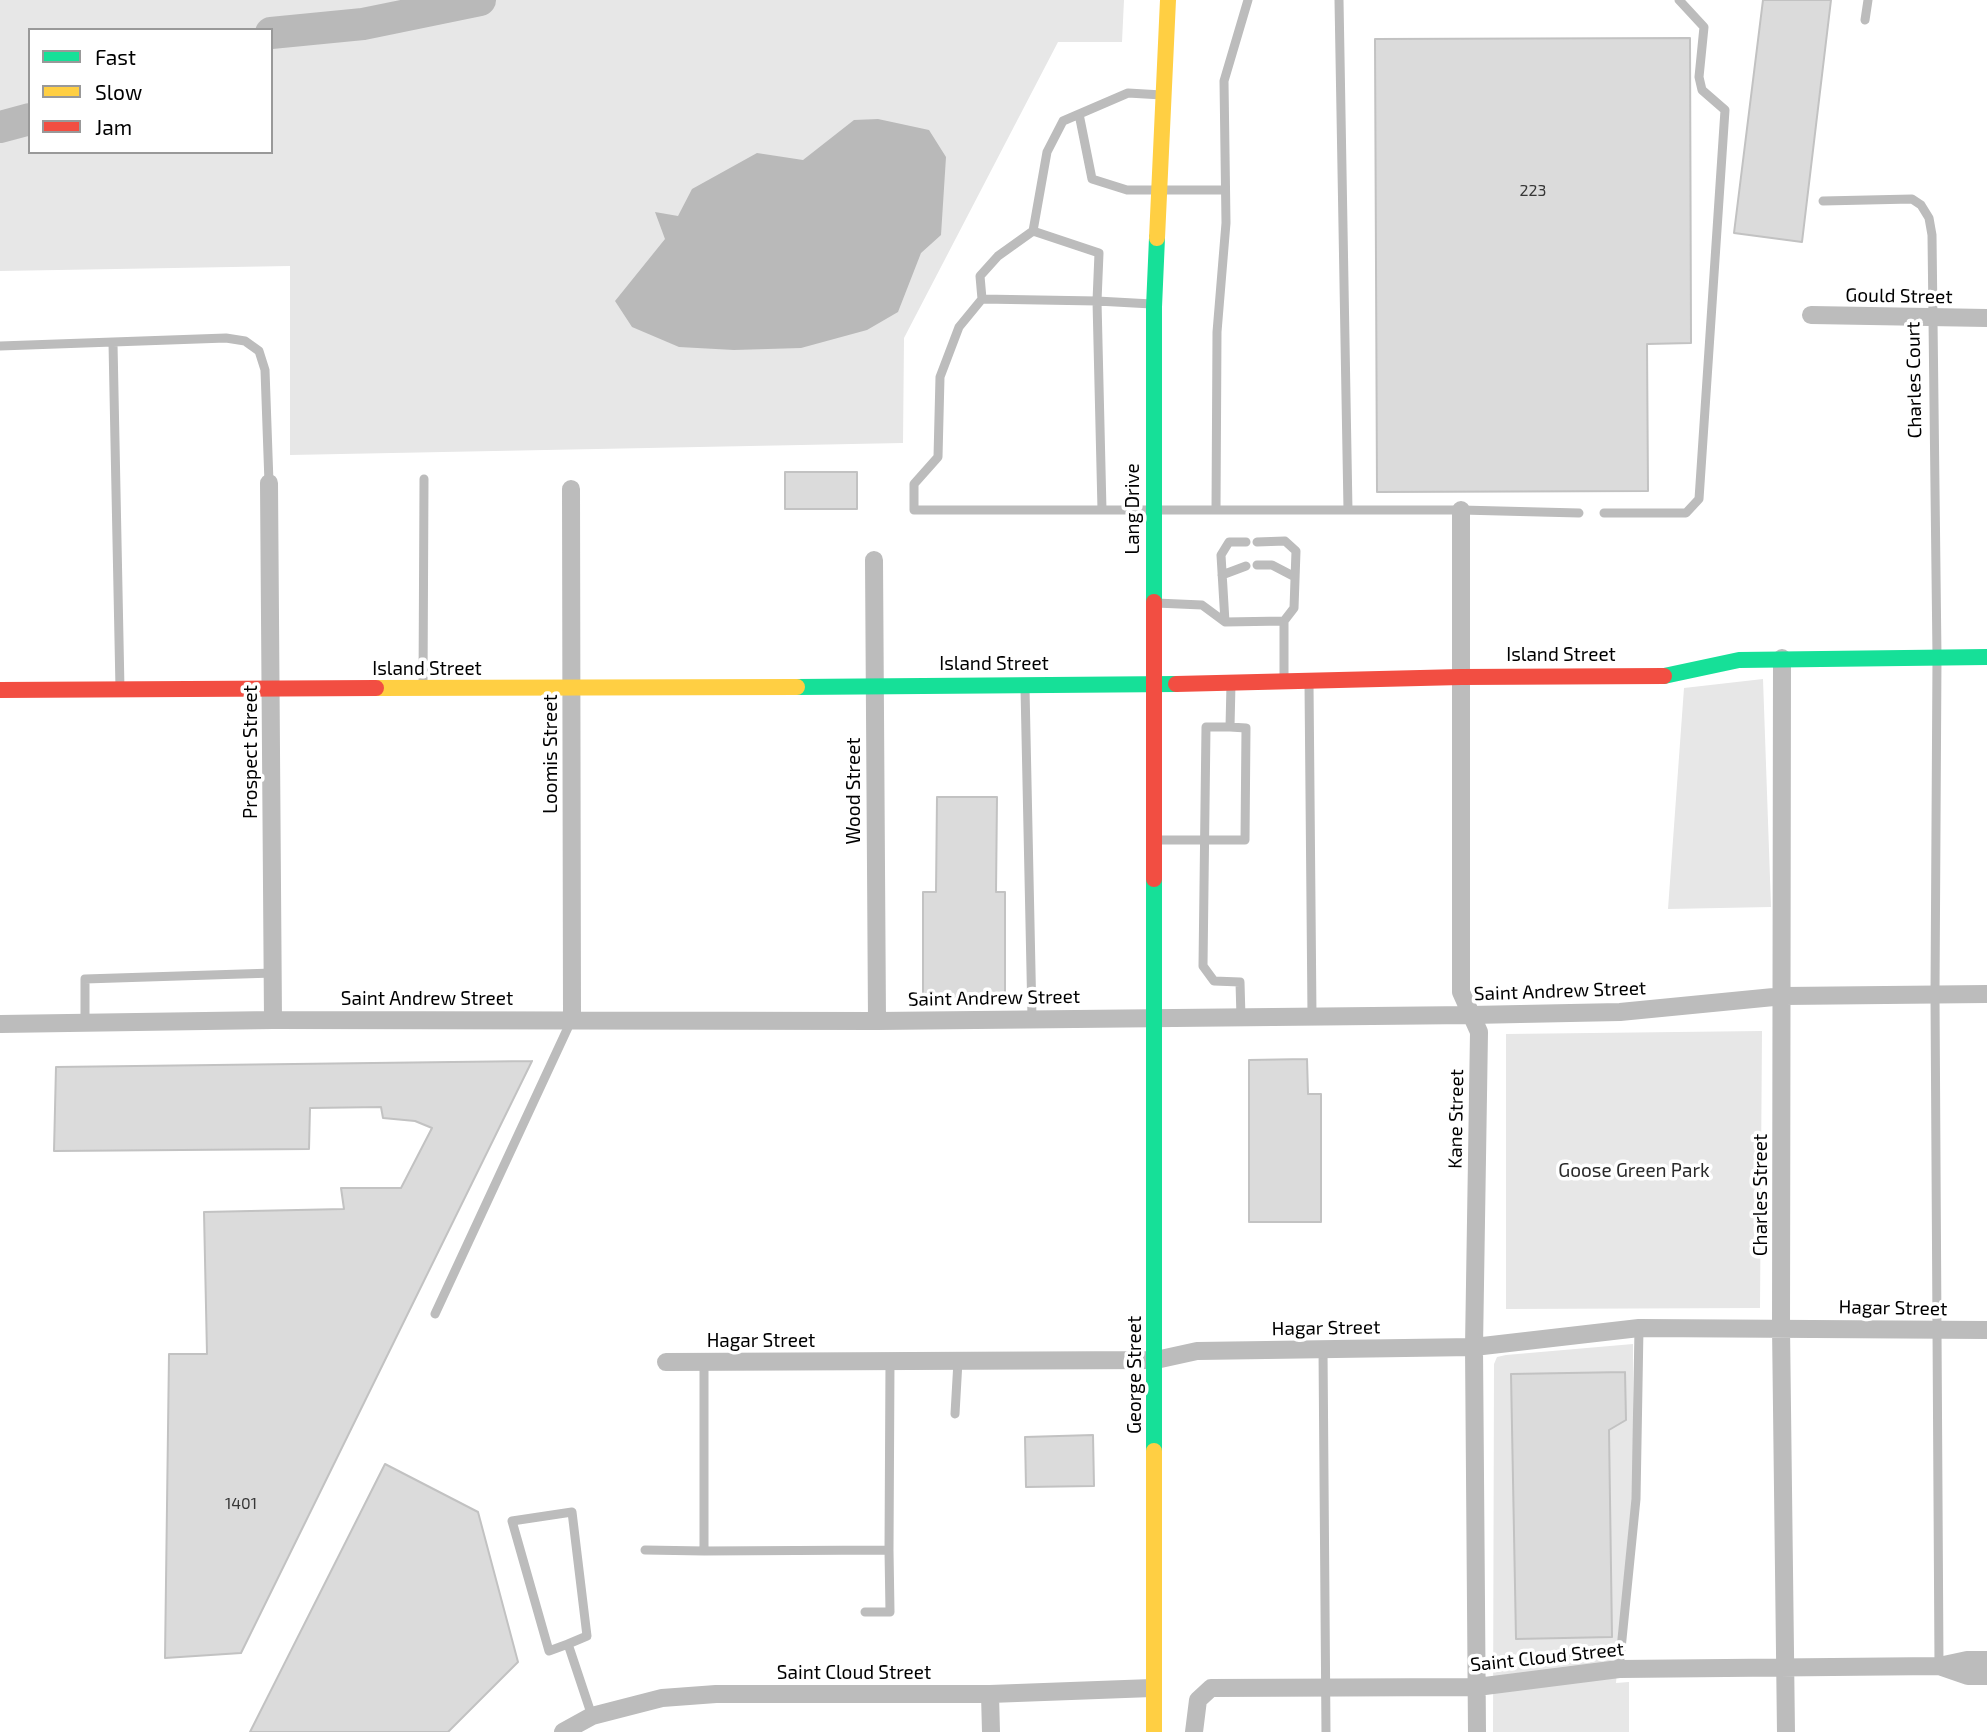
<!DOCTYPE html>
<style>
body{margin:0}
#map{position:relative;width:1987px;height:1732px;overflow:hidden;background:#fff;font-family:"Exo 2",sans-serif}
canvas{display:block}
.legend{position:absolute;left:28px;top:28px;width:245px;height:126px;box-sizing:border-box;background:#fff;border:2px solid #999;margin:0;padding:9px 12px;list-style:none;font-size:21px;color:#000}
.legend li{display:flex;align-items:center;gap:14px;height:35px}
.legend b{width:35px;border:2px solid #999}
</style>
<div id="map">
<canvas width="1987" height="1732"></canvas>
<ul class="legend">
<li><b style="height:9px;background:#16e098"></b>Fast</li>
<li><b style="height:9px;background:#ffcf43"></b>Slow</li>
<li><b style="height:9px;background:#f24e42"></b>Jam</li>
</ul>
</div>
<script>
const c = document.querySelector('canvas').getContext('2d');
c.lineJoin = 'round';
function fillPath(path, color) {
  c.fillStyle = color;
  c.fill(path, 'evenodd');
}
function toPath(rows) {
  const path = new Path2D();
  for (const r of rows) {
    path.moveTo(r[0], r[1]);
    for (let i = 2; i < r.length; i += 2) path.lineTo(r[i], r[i + 1]);
  }
  return path;
}
function trace(path, color, width, dash) {
  c.strokeStyle = color;
  c.lineWidth = width;
  c.lineCap = dash ? 'butt' : 'round';
  c.setLineDash(dash || []);
  c.stroke(path);
}
function label(font, color, halo, rows, align = 'center') {
  c.font = font + ' "Exo 2",sans-serif';
  c.lineWidth = 7;
  c.setLineDash([]);
  c.textBaseline = 'middle';
  c.strokeStyle = halo;
  c.fillStyle = color;
  for (const [text, x, y, turn = 0] of rows) {
    c.save();
    c.translate(x, y);
    c.rotate((+turn || 0) * Math.PI / 180);
    c.textAlign = isNaN(turn) ? turn : align;
    if (halo) c.strokeText(text, 0, 0);
    c.fillText(text, 0, 0);
    c.restore();
  }
}
fillPath(toPath([
 [0,0,1124,0,1122,42,1058,42,904,338,903,443,290,455,290,266,0,271],
 [30,30,271,30,271,152,30,152],
 [1763,679,1771,907,1668,909,1684,688],
 [1762,1031,1760,1308,1506,1309,1506,1034],
 [1633,1344,1633,1491,1616,1683,1629,1682,1629,1732,1493,1732,1494,1364,1497,1357,1506,1355]
]), '#e7e7e7');
fillPath(toPath([
 [878,119,929,130,946,157,941,235,921,253,898,312,867,330,801,348,734,350,679,347,632,327,615,301,665,239,655,212,678,216,692,189,757,153,803,160,854,120]
]), '#b9b9b9');
trace(toPath([
 [271,33,363,24,480,0],
 [0,127,30,119]
]), '#b9b9b9', 32);
const building = toPath([
 [1763,0,1831,0,1802,242,1734,233,1763,0],
 [1690,38,1691,343,1647,344,1648,491,1377,492,1375,39,1690,38],
 [785,472,857,472,857,509,785,509,785,472],
 [937,797,997,797,996,892,1005,892,1005,997,923,997,923,892,936,892,937,797],
 [1307,1059,1308,1094,1321,1094,1321,1222,1249,1222,1249,1060,1307,1059],
 [532,1061,241,1653,165,1658,169,1354,207,1354,204,1212,344,1209,341,1188,401,1188,432,1128,415,1121,383,1118,381,1107,310,1108,309,1149,54,1151,56,1067,532,1061],
 [1625,1372,1626,1420,1609,1430,1612,1637,1516,1639,1511,1374,1625,1372],
 [1093,1435,1094,1486,1026,1487,1025,1437,1093,1435],
 [385,1464,478,1512,518,1662,448,1732,250,1732,385,1464]
]);
fillPath(building, '#dbdbdb');
trace(building, '#c2c2c2', 2);
trace(toPath([
 [1339,0,1348,510],
 [1865,20,1868,0],
 [1162,95,1128,93,1063,121,1047,152,1033,231,1099,253,1097,301,982,299,959,327,940,377,938,457,914,484,914,510,1461,510,1579,513],
 [1079,114,1092,179,1127,190,1225,190],
 [1823,201,1912,199,1921,205,1929,218,1932,235,1937,657,1935,994,1939,1666],
 [982,299,980,276,998,256,1033,231],
 [113,343,120,689],
 [0,346,226,338,245,341,259,351,265,370,269,483],
 [1102,510,1097,301,1152,304],
 [1216,510,1217,332,1226,223,1224,81,1248,0],
 [1604,513,1686,513,1699,499,1725,110,1702,90,1699,77,1704,27,1679,0],
 [1257,542,1285,541,1296,551,1294,608,1284,621],
 [1257,565,1272,565,1295,577],
 [1222,575,1246,566],
 [1156,603,1202,605,1225,622,1284,621,1284,680],
 [1225,622,1221,555,1229,542,1246,542],
 [1309,683,1312,1016],
 [1231,684,1230,727,1206,727,1203,966,1214,981,1240,982,1241,1018],
 [423,688,424,479],
 [1025,688,1032,1018],
 [1158,840,1245,840,1246,728,1230,727],
 [85,1023,85,979,273,973],
 [435,1314,571,1021],
 [1323,1349,1326,1732],
 [955,1414,958,1361],
 [645,1550,704,1551,704,1362],
 [889,1550,890,1361],
 [704,1551,889,1550,890,1612,865,1612],
 [568,1644,587,1636,572,1512,512,1521,549,1651,568,1644,592,1716],
 [1619,1669,1636,1499,1639,1328]
]), '#bcbcbc', 9);
trace(toPath([
 [1811,315,1987,318],
 [269,483,273,1020],
 [571,489,572,1019],
 [1461,510,1461,992,1479,1032,1474,1347,1477,1732],
 [874,560,877,1021],
 [1782,658,1781,1327,1786,1732],
 [0,1024,273,1020,877,1021,1471,1015,1620,1012,1784,996,1987,994],
 [666,1362,1156,1360,1197,1351,1474,1347,1639,1328,1987,1330],
 [1939,1666,1968,1676,1987,1676],
 [990,1694,991,1732],
 [563,1732,592,1716,662,1698,716,1694,990,1694,1152,1688],
 [1194,1732,1198,1700,1211,1688,1477,1687,1619,1669,1939,1666,1967,1660,1987,1660]
]), '#bcbcbc', 18);
trace(toPath([
 [1154,602,1154,307,1157,238],
 [1664,676,1739,660,1987,657],
 [797,687,1176,684],
 [1154,879,1154,1451]
]), '#16e098', 16);
trace(toPath([
 [1157,238,1168,0],
 [376,688,797,687],
 [1154,1451,1154,1732]
]), '#ffcf43', 16);
trace(toPath([
 [1154,602,1154,879],
 [1176,684,1461,677,1664,676],
 [0,690,376,688]
]), '#f24e42', 16);
label('16px', '#373737', null, [
 ["223",1533,191],
 ["1401",241,1504]
]);
label('19px', '#000', '#fff', [
 ["Gould Street",1899,296,1],
 ["Charles Court",1914,380,-91],
 ["Lang Drive",1133,509,-90],
 ["Island Street",1561,655],
 ["Island Street",994,664],
 ["Island Street",427,669],
 ["Prospect Street",251,752,-90],
 ["Loomis Street",551,754,-90],
 ["Wood Street",854,791,-90],
 ["Saint Andrew Street",1560,991,-2],
 ["Saint Andrew Street",994,998,-1],
 ["Saint Andrew Street",427,999],
 ["Kane Street",1456,1119,-89],
 ["Charles Street",1761,1195,-90],
 ["Hagar Street",1893,1308,1],
 ["Hagar Street",1326,1328,-1],
 ["Hagar Street",761,1341],
 ["George Street",1135,1375,-90],
 ["Saint Cloud Street",1547,1657,-6],
 ["Saint Cloud Street",854,1673]
]);
label('19px', '#2b2b2b', '#fff', [
 ["Goose Green Park",1634,1171]
]);
</script>
